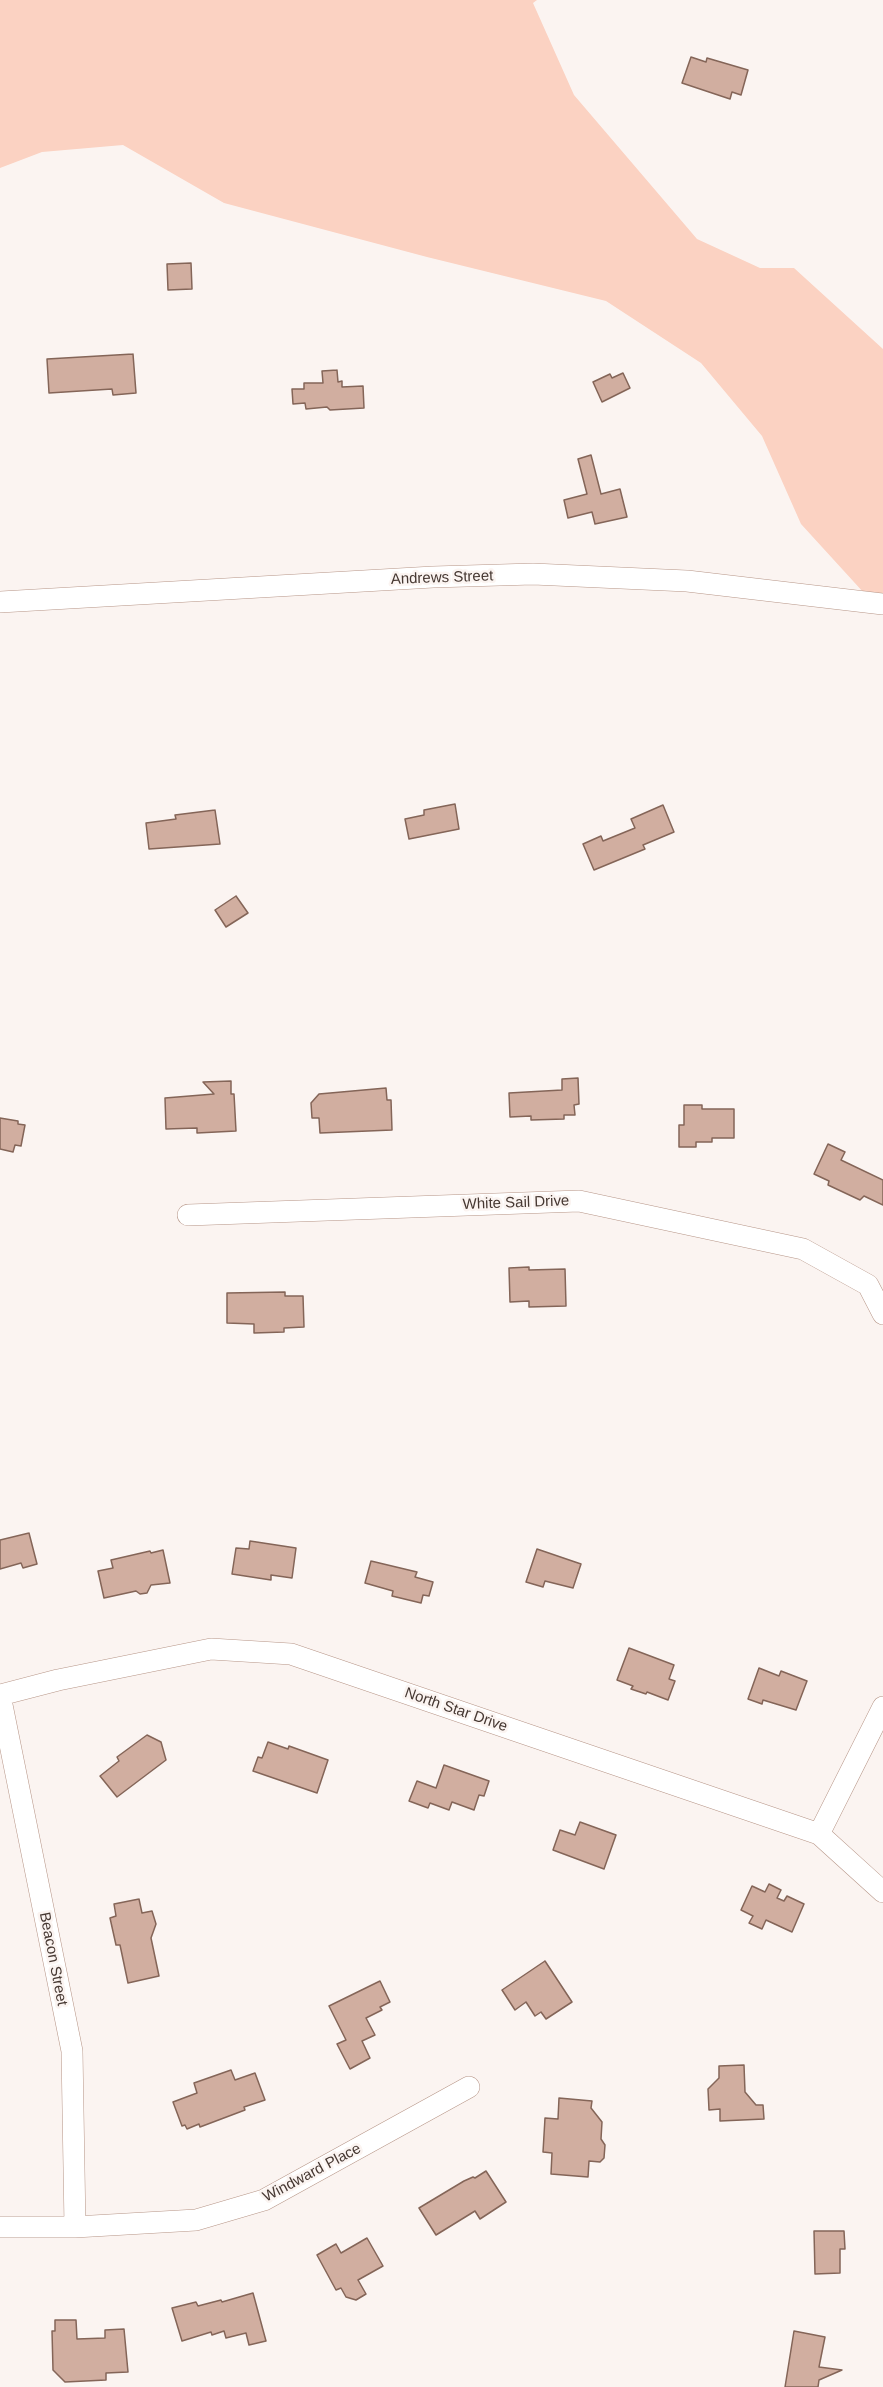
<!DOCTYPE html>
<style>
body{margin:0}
canvas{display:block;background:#fbf4f1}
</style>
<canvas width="883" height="2387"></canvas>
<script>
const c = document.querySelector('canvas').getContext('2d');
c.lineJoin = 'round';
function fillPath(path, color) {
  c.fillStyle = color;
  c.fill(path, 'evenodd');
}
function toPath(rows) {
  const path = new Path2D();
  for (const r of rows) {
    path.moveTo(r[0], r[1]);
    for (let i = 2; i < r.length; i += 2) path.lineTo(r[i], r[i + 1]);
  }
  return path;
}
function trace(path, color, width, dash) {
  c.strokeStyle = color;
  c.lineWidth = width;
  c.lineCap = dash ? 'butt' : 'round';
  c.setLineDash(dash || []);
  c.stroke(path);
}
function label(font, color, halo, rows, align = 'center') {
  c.font = font + ' Arial,sans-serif';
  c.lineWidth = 5;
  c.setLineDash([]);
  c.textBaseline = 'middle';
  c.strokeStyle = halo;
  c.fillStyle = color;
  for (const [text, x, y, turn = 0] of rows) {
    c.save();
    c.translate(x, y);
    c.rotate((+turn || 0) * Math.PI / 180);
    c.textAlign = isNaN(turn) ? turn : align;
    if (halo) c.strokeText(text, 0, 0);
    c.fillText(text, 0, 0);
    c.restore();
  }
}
fillPath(toPath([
 [0,0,537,0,533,3,574,95,697,239,760,268,794,268,883,349,883,593,864,593,801,524,762,436,701,363,606,301,427,257,224,203,123,145,42,152,0,168]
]), '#fbd2c2');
const building = toPath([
 [691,57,706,62,707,58,748,70,741,95,732,92,730,99,682,83,691,57],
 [191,263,192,289,168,290,167,264,191,263],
 [133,354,136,393,113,395,112,389,49,393,47,359,133,354],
 [337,370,338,382,342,381,342,387,363,386,364,408,330,410,327,407,306,409,305,403,293,404,292,389,304,389,304,383,323,383,322,371,337,370],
 [623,373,630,388,602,402,593,382,610,374,612,378,623,373],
 [591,455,601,494,620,489,627,517,595,524,592,512,568,518,564,500,587,494,578,459,591,455],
 [455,804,459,829,409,839,405,819,424,815,424,810,455,804],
 [663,805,674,832,643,845,645,849,594,870,583,844,601,836,603,841,635,828,631,819,663,805],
 [215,810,220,844,149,849,146,823,176,819,175,815,215,810],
 [236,896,248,913,226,927,215,910,236,896],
 [578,1078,579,1104,574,1105,575,1115,564,1115,564,1119,531,1120,531,1116,510,1117,509,1093,562,1090,562,1079,578,1078],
 [231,1081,231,1094,234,1094,236,1131,197,1133,197,1128,166,1129,165,1098,214,1094,203,1082,231,1081],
 [386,1088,387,1100,391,1100,392,1130,320,1133,319,1118,312,1118,311,1103,319,1094,386,1088],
 [684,1105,702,1105,702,1109,734,1109,734,1138,712,1138,712,1142,696,1142,696,1147,679,1147,679,1125,684,1125,684,1105],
 [0,1118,18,1121,18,1124,25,1125,21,1146,15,1145,13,1152,0,1149,0,1118],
 [828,1144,845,1152,841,1160,883,1180,883,1205,864,1196,860,1200,828,1185,829,1181,814,1174,828,1144],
 [529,1267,529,1270,565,1269,566,1306,529,1307,529,1301,510,1302,509,1268,529,1267],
 [285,1292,285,1296,303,1296,304,1327,284,1328,284,1332,254,1333,254,1324,227,1323,227,1293,285,1292],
 [29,1533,37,1564,23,1568,21,1563,0,1569,0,1540,29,1533],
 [250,1541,296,1548,292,1578,271,1575,271,1580,232,1574,236,1548,249,1549,250,1541],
 [537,1549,581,1564,573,1588,545,1581,543,1587,526,1582,537,1549],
 [163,1550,170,1583,151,1585,147,1593,140,1594,136,1591,104,1598,98,1571,113,1568,111,1560,150,1551,151,1553,163,1550],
 [371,1561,417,1572,415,1577,433,1582,429,1596,423,1595,421,1603,392,1596,393,1591,365,1583,371,1561],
 [629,1648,674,1665,669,1679,675,1681,668,1700,647,1692,646,1694,631,1689,633,1686,617,1680,629,1648],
 [759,1668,779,1676,781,1671,807,1681,796,1710,763,1700,762,1704,748,1699,759,1668],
 [147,1735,161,1742,166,1760,117,1797,100,1776,119,1761,117,1757,147,1735],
 [268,1742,288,1749,289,1746,328,1760,317,1793,253,1771,258,1757,262,1758,268,1742],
 [444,1765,489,1781,484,1796,479,1795,474,1810,452,1802,449,1810,430,1803,428,1808,409,1801,417,1781,436,1788,444,1765],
 [580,1822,616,1835,604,1869,553,1850,560,1830,575,1835,580,1822],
 [769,1884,781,1890,777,1898,784,1901,787,1896,804,1904,792,1932,766,1920,762,1929,749,1923,753,1916,741,1910,752,1886,765,1892,769,1884],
 [139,1899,142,1913,152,1911,156,1924,151,1938,159,1976,128,1983,120,1945,116,1945,110,1918,116,1916,114,1904,139,1899],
 [545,1961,572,2002,546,2019,541,2012,535,2016,526,2002,515,2010,502,1990,545,1961],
 [380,1981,390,2002,380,2007,382,2010,366,2018,375,2035,362,2041,370,2058,350,2069,337,2044,346,2040,329,2006,380,1981],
 [744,2065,745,2092,756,2105,763,2105,764,2119,720,2121,720,2109,709,2110,708,2089,719,2078,719,2066,744,2065],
 [231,2070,235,2080,255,2073,265,2100,244,2107,245,2110,200,2127,199,2124,187,2129,185,2125,182,2126,173,2102,197,2093,194,2083,231,2070],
 [559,2098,592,2101,591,2108,602,2122,601,2139,605,2145,604,2158,600,2162,589,2161,588,2177,551,2174,552,2153,543,2152,545,2118,558,2119,559,2098],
 [486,2171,506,2202,480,2219,475,2211,436,2235,419,2208,464,2181,473,2177,475,2178,486,2171],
 [814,2231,844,2231,845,2249,840,2249,840,2273,815,2274,814,2231],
 [367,2238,383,2266,358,2280,366,2294,356,2300,346,2297,341,2288,336,2290,317,2255,336,2244,341,2253,367,2238],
 [253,2293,266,2341,249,2345,246,2333,226,2338,224,2331,212,2335,211,2332,182,2341,172,2308,196,2302,198,2306,221,2300,222,2302,253,2293],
 [55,2320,76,2320,77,2339,105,2338,105,2330,124,2329,128,2372,106,2373,106,2380,65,2382,53,2370,52,2331,55,2331,55,2320],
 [794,2331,825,2337,819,2367,842,2370,819,2380,818,2387,785,2387,794,2331]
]);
fillPath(building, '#d1aea0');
trace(building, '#846558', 1.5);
const minor = toPath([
 [0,602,433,577,533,574,687,581,883,604],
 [188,1215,579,1201,803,1249,868,1285,883,1314],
 [0,1695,58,1680,211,1649,291,1654,819,1834,883,1892],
 [0,1695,72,2051,75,2227],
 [819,1834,883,1707],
 [0,2227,75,2227,196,2220,264,2200,469,2087]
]);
trace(minor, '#b79688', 22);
trace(minor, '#fff', 21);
label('15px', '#463832', '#fbf4f1', [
 ["Andrews Street",442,578,-2],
 ["White Sail Drive",516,1203,-2],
 ["North Star Drive",456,1710,19],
 ["Beacon Street",53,1959,79],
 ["Windward Place",312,2173,-28]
]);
</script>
